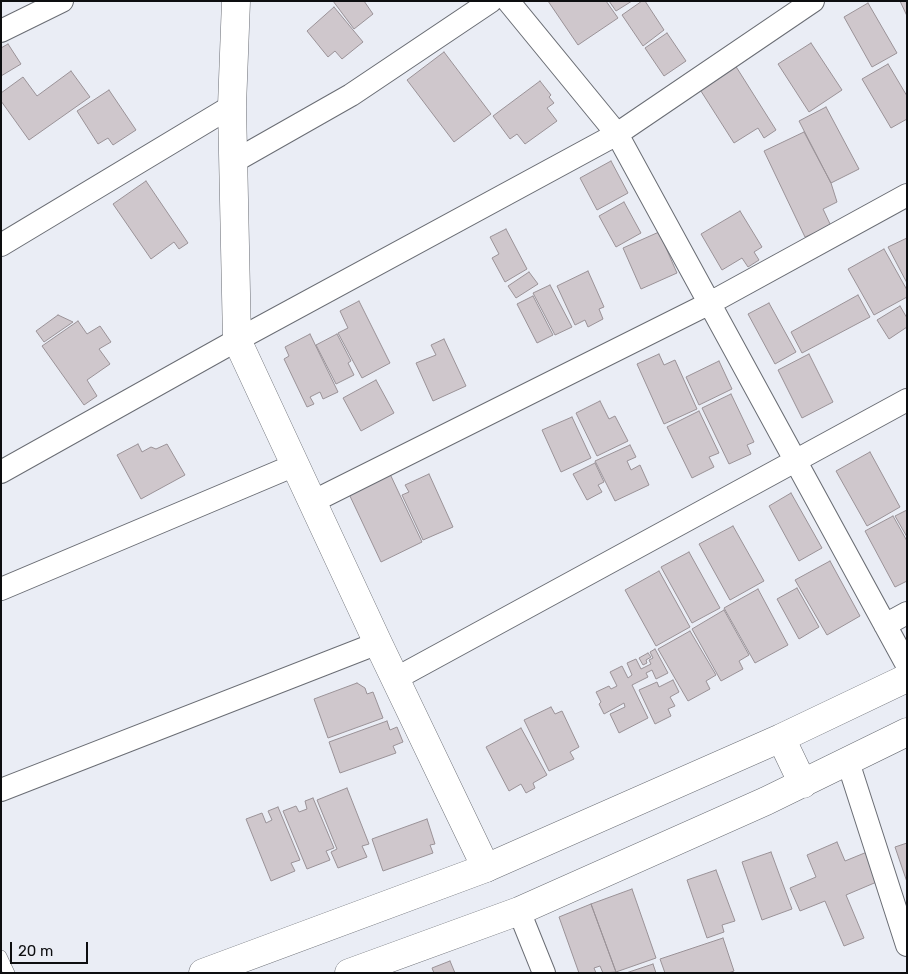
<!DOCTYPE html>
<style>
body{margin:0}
#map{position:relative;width:908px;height:974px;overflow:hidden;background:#eaedf5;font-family:Rubik,sans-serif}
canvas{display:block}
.frame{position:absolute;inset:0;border:2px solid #0d0e10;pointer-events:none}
.scale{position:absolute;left:10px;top:942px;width:78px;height:22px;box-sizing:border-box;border:2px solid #0d0e10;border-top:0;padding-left:6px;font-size:15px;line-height:18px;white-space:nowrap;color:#0d0e10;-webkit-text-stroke:4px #eaedf5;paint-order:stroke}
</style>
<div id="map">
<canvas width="908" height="974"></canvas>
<div class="frame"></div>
<div class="scale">20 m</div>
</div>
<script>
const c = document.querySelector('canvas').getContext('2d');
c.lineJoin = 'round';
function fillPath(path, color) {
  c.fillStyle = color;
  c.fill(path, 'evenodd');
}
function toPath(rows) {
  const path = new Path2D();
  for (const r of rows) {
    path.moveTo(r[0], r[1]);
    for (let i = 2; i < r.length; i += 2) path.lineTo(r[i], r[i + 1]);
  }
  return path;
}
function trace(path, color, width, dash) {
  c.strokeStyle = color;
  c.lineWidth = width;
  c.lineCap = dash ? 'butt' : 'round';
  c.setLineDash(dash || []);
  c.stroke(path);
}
const building = toPath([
 [333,1,364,1,373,14,354,29,333,1],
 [548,1,606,1,618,18,578,45,548,1],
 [609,1,632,1,616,11,609,1],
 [642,1,645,1,664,30,643,46,622,15,642,1],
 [900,1,907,1,907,16,900,1],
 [868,3,897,53,872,67,844,17,868,3],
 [334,7,363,42,342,59,335,51,328,57,307,31,334,7],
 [667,33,686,61,664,76,645,48,667,33],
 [811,43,842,90,809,112,778,64,811,43],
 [8,44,21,64,1,76,1,48,8,44],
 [444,52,491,114,454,142,407,80,444,52],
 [888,64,907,96,907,119,891,128,862,79,888,64],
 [735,65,776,130,764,138,758,128,734,143,699,88,735,65],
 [71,71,90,97,29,140,1,101,1,93,23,77,37,96,71,71],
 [540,81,551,95,549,97,554,103,547,108,557,121,525,144,517,134,510,139,493,116,540,81],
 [109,90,136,130,113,145,108,138,98,144,77,111,109,90],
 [826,107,859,169,831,183,799,121,826,107],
 [804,132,831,183,837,202,823,209,831,226,805,237,764,151,804,132],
 [611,161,628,193,597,210,580,178,611,161],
 [146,181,188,243,179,249,174,242,151,259,113,204,146,181],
 [624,202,641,233,616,247,599,216,624,202],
 [740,211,762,247,754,252,759,260,748,267,742,258,722,270,701,234,740,211],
 [506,229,527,269,505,282,492,258,499,254,490,237,506,229],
 [659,232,677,273,641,289,623,248,659,232],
 [907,238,907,283,888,247,907,238],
 [884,249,907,290,907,297,874,315,848,269,884,249],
 [588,271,604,307,599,309,603,319,588,327,585,320,575,325,557,286,588,271],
 [529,272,538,284,516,298,508,286,529,272],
 [550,285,572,327,555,335,533,293,550,285],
 [858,295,870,317,802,353,791,332,858,295],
 [533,296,553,335,537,343,517,304,533,296],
 [359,301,390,363,362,378,338,333,348,328,340,311,359,301],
 [769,303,796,352,775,364,748,314,769,303],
 [900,306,907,318,907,327,889,339,877,320,900,306],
 [58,315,73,322,44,342,36,331,58,315],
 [78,321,87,334,100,326,111,342,99,349,110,364,87,380,97,396,84,405,42,346,78,321],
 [310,334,338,392,323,399,320,392,310,397,314,404,307,407,284,359,289,356,285,347,310,334],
 [337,334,351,361,348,363,354,375,336,384,316,345,337,334],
 [444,339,466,386,433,401,416,363,436,355,431,345,444,339],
 [659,354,664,365,675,360,697,409,664,424,637,364,659,354],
 [809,354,833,402,802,418,778,370,809,354],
 [719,361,732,389,699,405,686,377,719,361],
 [376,380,394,413,361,431,343,398,376,380],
 [731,394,754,442,747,445,751,454,729,464,702,408,731,394],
 [600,401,609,419,615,416,628,441,597,456,576,413,600,401],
 [699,411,719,453,709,457,714,467,692,478,667,427,699,411],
 [572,417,591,458,561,472,542,430,572,417],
 [138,444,142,452,151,447,156,449,167,444,185,475,141,499,117,455,138,444],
 [630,445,636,457,627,461,631,470,640,465,649,485,615,501,595,461,630,445],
 [870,452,900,507,867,526,836,471,870,452],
 [595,463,604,482,598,485,602,492,587,500,573,474,595,463],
 [390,474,422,542,381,562,349,494,390,474],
 [429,474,453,527,423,540,402,495,409,492,405,485,429,474],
 [791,493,822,548,799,561,769,506,791,493],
 [907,510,907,537,895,516,907,510],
 [893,516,907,541,907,581,895,587,865,531,893,516],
 [733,526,764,581,730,600,699,544,733,526],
 [689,552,720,608,692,623,661,567,689,552],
 [830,561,860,616,827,635,795,580,830,561],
 [659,571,690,627,656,646,625,590,659,571],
 [797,588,819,627,799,639,777,599,797,588],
 [758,589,788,645,755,663,724,608,758,589],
 [724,610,749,655,739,661,743,669,721,681,692,629,724,610],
 [690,631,716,675,706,681,710,689,688,701,658,649,690,631],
 [655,649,668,673,656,679,652,670,646,673,648,677,632,685,648,718,619,733,610,714,625,707,624,703,604,714,599,704,601,702,596,692,609,686,611,689,617,686,610,672,622,666,628,678,632,675,627,663,636,659,641,669,651,664,649,660,653,658,650,652,655,649],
 [648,653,651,657,646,660,647,663,643,665,639,658,648,653],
 [673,680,679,692,670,697,675,706,668,709,671,716,655,724,639,690,657,682,659,687,673,680],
 [357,683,365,688,367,694,373,692,383,718,328,738,314,699,357,683],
 [551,707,555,714,562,711,579,747,570,752,574,759,549,771,524,720,551,707],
 [387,721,390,730,397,727,403,742,393,746,396,753,340,773,329,742,387,721],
 [521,728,547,775,533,783,535,788,526,793,521,784,509,791,486,747,521,728],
 [347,788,369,844,362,846,367,857,338,868,331,852,337,849,317,800,347,788],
 [313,798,334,848,326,851,330,860,307,869,283,811,296,806,299,812,307,809,305,801,313,798],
 [278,807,300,860,291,863,295,871,271,881,246,819,262,813,266,823,272,820,268,811,278,807],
 [427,819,435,844,430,845,433,853,383,871,372,839,427,819],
 [837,842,845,861,867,852,879,881,846,895,864,938,844,946,825,901,800,911,790,888,816,877,807,855,837,842],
 [907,843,907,882,895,847,907,843],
 [771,852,792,909,762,920,742,862,771,852],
 [716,870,735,921,722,925,724,932,707,938,687,880,716,870],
 [632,889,656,958,616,972,591,904,632,889],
 [591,904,616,972,603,973,600,966,594,968,596,973,579,973,559,917,591,904],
 [723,938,734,971,728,973,665,973,660,959,723,938],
 [450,961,455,973,434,973,432,968,450,961],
 [653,964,656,973,626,973,653,964]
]);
fillPath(building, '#cfc7cc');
trace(building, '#9a9297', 1);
const service = toPath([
 [1,956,9,973]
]);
const minor = toPath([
 [508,1,617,134,907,665],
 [1,31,62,1],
 [233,162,351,95,491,1],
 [1,245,232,106],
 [1,472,237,340,617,134,813,1],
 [312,502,710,303,907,195],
 [1,589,295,465],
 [885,625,907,613],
 [395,679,907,400],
 [848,762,907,945],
 [1,790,378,643],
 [519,911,544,973]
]);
const tertiary = toPath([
 [236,1,232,106,237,340,378,643,486,868]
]);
const secondary = toPath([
 [781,738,803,784],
 [203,973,486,868,781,738,907,678],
 [349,973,519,911,766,801,907,732]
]);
trace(service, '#6a6d74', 12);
trace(minor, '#6a6d74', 24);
trace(tertiary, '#6a6d74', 29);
trace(secondary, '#6a6d74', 29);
trace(service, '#fff', 11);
trace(minor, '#fff', 22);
trace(tertiary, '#fff', 28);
trace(secondary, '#fff', 28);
</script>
